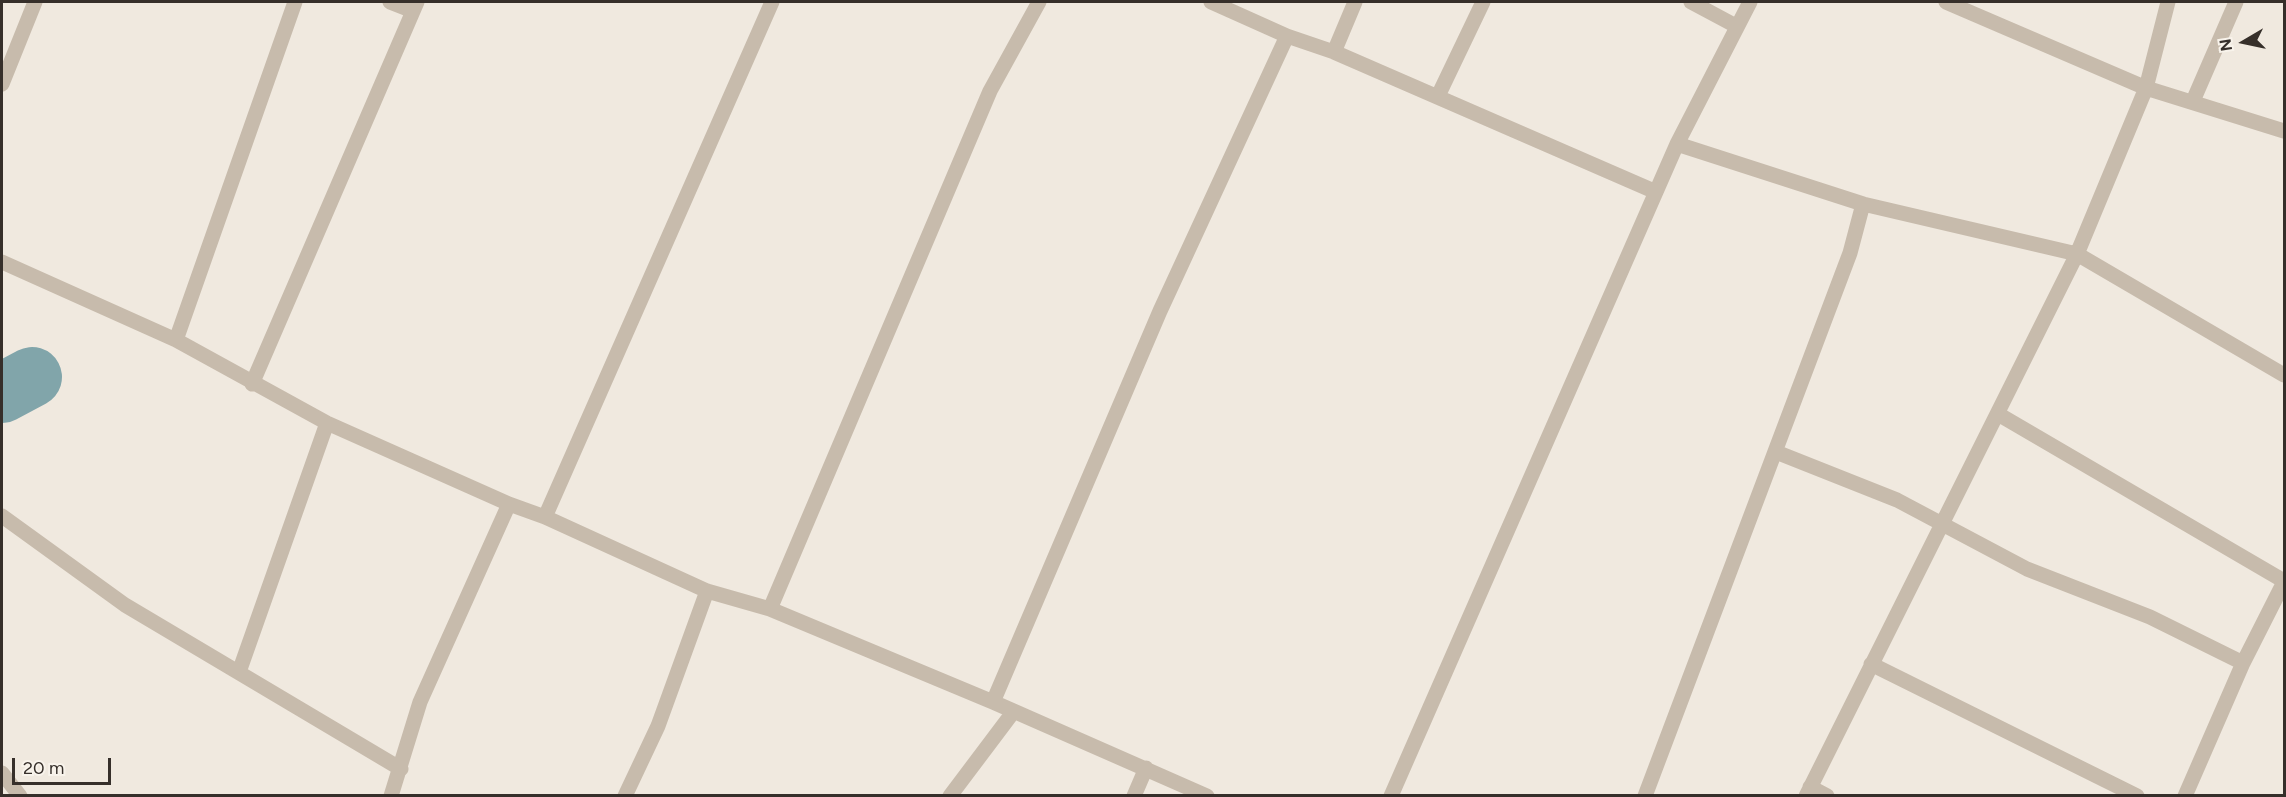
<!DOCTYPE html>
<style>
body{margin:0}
#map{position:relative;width:2286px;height:797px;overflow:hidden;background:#f0e9df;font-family:Figtree,sans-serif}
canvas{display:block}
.frame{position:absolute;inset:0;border:3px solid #362f2a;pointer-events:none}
.north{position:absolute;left:2214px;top:12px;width:60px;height:60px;-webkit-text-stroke:4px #f8f3eb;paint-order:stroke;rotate:261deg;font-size:16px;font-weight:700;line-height:24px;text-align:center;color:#362f2a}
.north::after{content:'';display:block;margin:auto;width:21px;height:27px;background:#362f2a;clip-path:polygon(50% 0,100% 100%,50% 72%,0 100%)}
.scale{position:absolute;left:12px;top:758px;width:99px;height:27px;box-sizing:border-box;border:3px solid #362f2a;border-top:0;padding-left:8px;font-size:18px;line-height:21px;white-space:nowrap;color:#362f2a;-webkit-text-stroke:4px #f8f3eb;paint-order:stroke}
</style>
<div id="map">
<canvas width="2286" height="797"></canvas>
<div class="frame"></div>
<div class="north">N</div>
<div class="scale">20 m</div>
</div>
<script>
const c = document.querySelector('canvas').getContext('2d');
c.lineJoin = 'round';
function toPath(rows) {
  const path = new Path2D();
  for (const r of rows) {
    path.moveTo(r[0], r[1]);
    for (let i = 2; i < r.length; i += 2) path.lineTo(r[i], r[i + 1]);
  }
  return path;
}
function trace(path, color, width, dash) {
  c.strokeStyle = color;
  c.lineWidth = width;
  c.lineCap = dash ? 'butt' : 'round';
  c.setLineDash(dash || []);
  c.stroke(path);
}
trace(toPath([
 [2,393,32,377]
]), '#81a5aa', 60);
trace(toPath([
 [390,2,413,11],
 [1211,2,1287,36,1334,52,1656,192],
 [1691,2,1736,26],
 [1946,2,2146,88,2284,131],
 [1334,52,1355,2],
 [2,84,35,2],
 [1438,96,1483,2],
 [2193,101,2236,2],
 [1863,204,2077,254,2284,375],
 [2,262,176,340,327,423,509,504,545,517,707,591,770,609,993,702,1207,796],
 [176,340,295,2],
 [252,384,417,2],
 [1998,414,2284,581],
 [1776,452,1897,500,2027,569,2150,617,2243,663],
 [2,516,125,605,401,769],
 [545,517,772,2],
 [770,609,990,91,1039,2],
 [1871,664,2137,796],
 [239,672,327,423],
 [993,702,1160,311,1287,36],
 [2,773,20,796],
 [1810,787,1827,796],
 [391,796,420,702,509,504],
 [625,796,658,726,707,591],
 [950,796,1014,711],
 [1134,796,1146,768],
 [1391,796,1677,144,1750,2],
 [1645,796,1850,253,1863,204,1677,144],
 [1806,796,2077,254,2146,88,2168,2],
 [2185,796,2243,663,2284,582]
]), '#c7bbac', 15);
</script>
